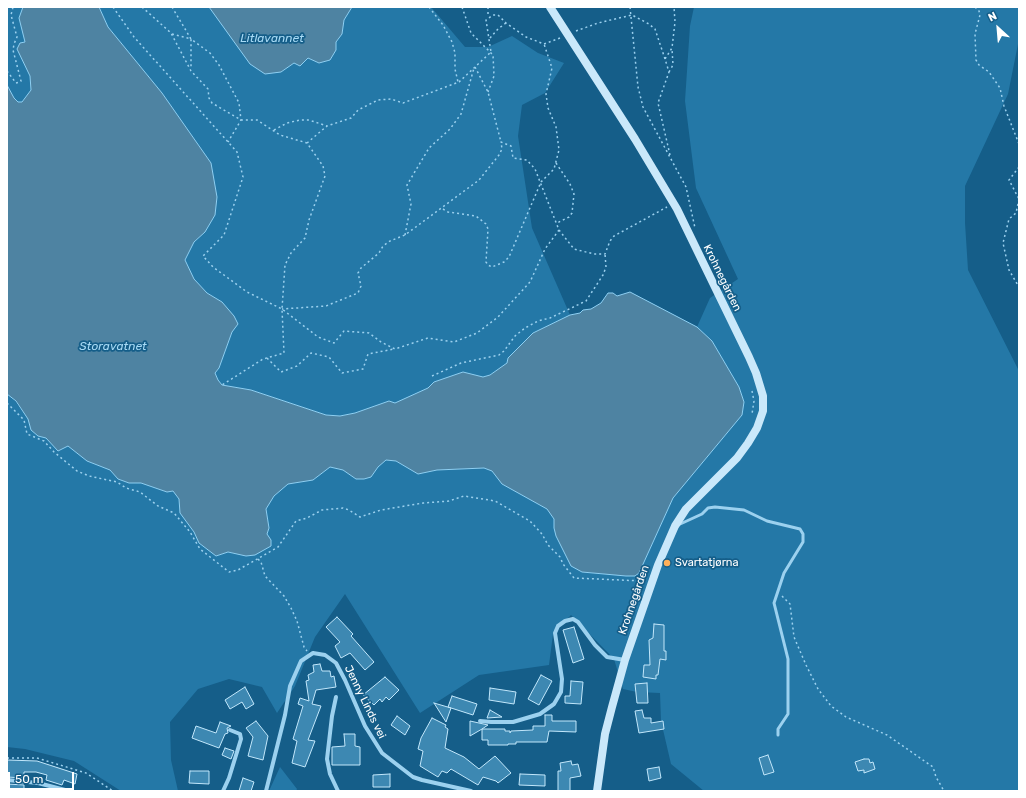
<!DOCTYPE html>
<meta charset="utf-8">
<style>
body{margin:0}
#map{position:relative;width:1026px;height:798px;overflow:hidden;background:#155e89;font-family:Rubik,sans-serif}
canvas{display:block}
.frame{position:absolute;inset:0;border:8px solid #fff;pointer-events:none}
.north{position:absolute;left:978px;top:8px;width:40px;height:40px;-webkit-text-stroke:3px #155e89;paint-order:stroke;rotate:334deg;font-size:11px;font-weight:700;line-height:16px;text-align:center;color:#fff}
.north::after{content:'';display:block;margin:auto;width:14px;height:18px;background:#fff;clip-path:polygon(50% 0,100% 100%,50% 72%,0 100%)}
.scale{position:absolute;left:8px;top:772px;width:66px;height:18px;box-sizing:border-box;border:2px solid #fff;border-top:0;padding-left:5px;font-size:12px;line-height:14px;white-space:nowrap;color:#fff;-webkit-text-stroke:3px #155e89;paint-order:stroke}
</style>
<div id="map">
<canvas width="1026" height="798"></canvas>
<div class="frame"></div>
<div class="north">N</div>
<div class="scale">50 m</div>
</div>
<script>
const c = document.querySelector('canvas').getContext('2d');
c.lineJoin = 'round';
function fillPath(path, color) {
  c.fillStyle = color;
  c.fill(path, 'evenodd');
}
function toPath(rows) {
  const path = new Path2D();
  for (const r of rows) {
    path.moveTo(r[0], r[1]);
    for (let i = 2; i < r.length; i += 2) path.lineTo(r[i], r[i + 1]);
  }
  return path;
}
function trace(path, color, width, dash) {
  c.strokeStyle = color;
  c.lineWidth = width;
  c.lineCap = dash ? 'butt' : 'round';
  c.setLineDash(dash || []);
  c.stroke(path);
}
function label(font, color, halo, rows, align = 'center') {
  c.font = font + ' Rubik,sans-serif';
  c.lineWidth = 3.5;
  c.setLineDash([]);
  c.textBaseline = 'middle';
  c.strokeStyle = halo;
  c.fillStyle = color;
  for (const [text, x, y, turn = 0] of rows) {
    c.save();
    c.translate(x, y);
    c.rotate((+turn || 0) * Math.PI / 180);
    c.textAlign = isNaN(turn) ? turn : align;
    if (halo) c.strokeText(text, 0, 0);
    c.fillText(text, 0, 0);
    c.restore();
  }
}
fillPath(toPath([
 [7,7,23,7,19,18,25,38,21,56,30,76,31,90,22,102,18,102,14,98,7,85],
 [99,7,209,7,220,21,281,72,294,63,308,58,319,63,342,34,344,20,352,7,431,7,465,47,488,47,512,36,538,53,564,63,545,93,522,105,518,136,532,228,570,315,533,333,508,358,507,363,490,375,483,377,463,372,434,382,428,388,395,404,389,401,355,413,340,416,326,415,251,390,222,385,218,380,215,373,219,368,232,332,222,302,207,293,194,279,185,260,194,242,205,232,215,215,211,163,162,93,108,27],
 [694,7,1019,7,1019,39,1008,94,965,186,965,223,968,270,1019,371,1019,791,704,791,671,764,661,721,660,693,637,692,623,689,614,659,571,615,553,634,549,665,479,675,420,713,345,594,315,637,295,686,277,713,262,687,229,679,198,689,170,722,171,760,178,791,121,791,74,761,25,749,7,747,7,394,15,401,28,419,31,430,38,436,46,438,58,451,68,446,87,461,110,470,118,479,129,483,141,483,167,492,173,491,179,499,180,513,194,532,199,543,216,556,228,552,235,554,267,534,269,528,266,509,274,496,288,484,313,480,330,467,343,470,356,479,364,479,371,477,378,467,386,460,396,461,418,474,437,470,484,468,492,471,503,484,547,509,554,519,554,528,582,572,626,576,639,573,673,498,742,415,744,402,739,387,712,341,697,327,710,298,738,279,696,188,685,101,690,26],
 [280,767,297,789,296,791,269,791]
]), '#2478a7');
const water = toPath([
 [23,7,99,7,108,27,162,93,211,163,217,197,215,215,205,232,194,242,185,260,194,279,207,293,222,302,234,316,238,324,232,332,219,368,215,373,218,380,222,385,251,390,326,415,340,416,355,413,389,401,395,403,428,388,434,382,463,372,483,377,490,375,507,363,508,358,533,333,570,315,580,313,583,310,591,309,601,303,608,293,613,293,617,296,630,292,697,327,712,341,739,387,744,402,742,415,673,498,639,573,635,576,626,576,582,572,571,566,556,536,554,528,554,519,547,509,502,484,492,471,484,468,437,470,418,474,396,461,386,460,378,467,371,477,364,479,356,479,343,470,330,467,313,480,288,484,274,496,266,509,269,528,267,534,271,540,271,546,255,555,246,556,228,552,216,556,199,543,194,532,180,513,179,499,173,491,167,492,141,483,129,483,118,479,110,470,87,461,68,446,58,451,46,438,38,436,31,430,28,419,16,401,7,394,7,85,14,98,18,102,22,102,31,90,30,76,17,49,20,43,25,42,19,18,23,7],
 [209,7,352,7,344,20,342,34,336,42,336,50,330,60,319,63,308,58,300,66,294,63,281,72,265,74,250,64,209,7]
]);
fillPath(water, '#4e83a2');
trace(water, '#8ecff2', 1);
const building = toPath([
 [337,617,353,634,351,636,374,662,365,670,350,653,341,658,335,646,340,642,326,627,337,617],
 [654,624,664,625,664,651,666,651,666,660,660,659,658,675,656,675,656,679,643,677,644,665,650,665,649,640,653,638,654,624],
 [574,627,584,659,573,663,563,630,574,627],
 [320,664,322,671,330,671,331,677,334,676,336,687,316,690,312,704,321,706,308,740,315,741,305,767,292,763,297,741,293,739,303,706,298,704,300,698,309,701,306,681,309,680,308,675,314,672,313,665,320,664],
 [541,675,552,681,539,705,528,699,541,675],
 [385,677,399,690,389,700,386,697,382,702,380,699,374,705,363,695,385,677],
 [571,681,583,682,581,704,565,703,565,696,570,696,571,681],
 [647,683,648,703,637,703,635,684,647,683],
 [245,687,254,704,246,709,242,702,230,709,225,700,245,687],
 [490,688,516,692,514,704,489,700,490,688],
 [452,696,477,704,473,715,448,707,452,696],
 [434,703,451,708,446,722,434,703],
 [490,710,502,717,487,718,490,710],
 [642,710,644,718,651,718,651,723,663,721,664,729,639,733,635,711,642,710],
 [545,715,552,715,552,721,576,721,576,732,549,731,547,742,516,742,516,744,508,744,508,745,488,745,488,740,482,740,482,729,470,736,470,721,488,725,482,729,505,729,505,731,510,731,510,733,511,731,533,730,533,726,545,726,545,715],
 [397,716,410,726,405,735,391,725,397,716],
 [432,718,446,725,445,727,448,729,445,748,464,757,479,769,495,756,511,773,498,783,496,781,483,777,478,785,451,769,447,773,442,771,438,777,420,766,423,751,418,749,421,738,432,718],
 [256,721,268,736,263,760,248,756,253,737,246,728,256,721],
 [220,722,231,726,227,728,228,733,225,734,219,748,192,738,196,726,216,733,220,722],
 [344,734,355,734,355,746,360,747,360,765,332,765,332,747,345,746,344,734],
 [225,748,234,751,231,759,222,755,225,748],
 [768,755,774,772,764,775,759,758,768,755],
 [864,759,869,759,870,763,873,762,875,769,864,773,864,770,858,771,855,762,864,759],
 [7,760,37,761,77,774,75,784,64,780,62,785,46,780,47,775,36,772,24,772,24,778,7,777,7,760],
 [571,761,572,765,578,764,581,776,570,778,570,791,558,791,558,771,561,771,560,763,571,761],
 [659,767,661,778,649,781,647,769,659,767],
 [190,771,209,771,209,784,189,783,190,771],
 [390,774,390,787,373,787,373,775,390,774],
 [520,774,545,775,545,786,519,785,520,774],
 [243,778,254,782,251,791,239,791,243,778],
 [7,784,24,785,24,791,7,791,7,784]
]);
fillPath(building, '#3d88b2');
trace(building, '#c2e7fb', 1);
trace(toPath([
 [113,7,134,37,237,152,243,177,224,235,203,256,213,267,247,292,282,309,318,337,334,343,344,331,369,333,381,342,395,349,428,338,454,342,477,333,498,317,530,282,545,249,559,230,535,169,527,160,513,158,511,146,501,142,502,149,499,155,479,180,405,235,390,241,383,246,379,253,361,268,358,273,361,286,358,293,326,306,282,309],
 [142,7,171,33,191,71,208,89,209,98,212,103,241,120,257,120,280,135,307,143,323,166,325,176,309,220,305,238,291,253,285,265,282,309,284,353,263,359,222,385],
 [172,7,191,39,210,53,219,65,239,103,241,120,228,142],
 [429,7,443,25,452,42,455,53,455,69,458,82],
 [462,7,471,33,493,55,494,76,488,92],
 [488,7,488,17],
 [630,7,638,87,643,107,686,187,695,228],
 [975,7,979,11,980,15,975,34,976,60,979,65,989,72,1000,88,1004,106,1019,144],
 [576,31,598,23,632,15,649,24,655,29,665,59],
 [172,34,191,39,191,69],
 [490,38,498,29,506,23],
 [475,67,488,92,501,142],
 [7,71,16,83,20,82,21,81,13,50,14,44,17,37,11,15,13,7],
 [669,72,673,65,672,49],
 [274,130,287,123,300,120,309,120,327,126],
 [307,143,327,126,351,118,358,110,378,100,391,99,403,103,459,82,491,52,486,20,493,15,498,15,506,23,526,37,544,44,560,38],
 [670,155,658,103,669,72,665,59,672,48,675,22,674,7],
 [556,163,570,184,574,194,572,213,569,217,557,223],
 [1019,167,1009,180,1019,199],
 [1019,199,1016,213,1009,219,1003,243,1009,270,1019,287],
 [443,209,448,212,476,216,486,224,488,229,486,262,488,265,492,267,504,262,509,257,541,182,554,169,559,150,556,127,548,108,546,94,552,68,544,44],
 [559,230,574,249,594,254,605,254,610,241,614,236,667,207],
 [405,235,411,204,407,185,429,148,450,129,461,114,474,68],
 [267,358,281,372,297,366,311,353,329,357,342,373,363,369,368,354,394,349],
 [432,376,461,363,499,355,504,351,515,336,525,328,538,321,550,318,586,301,603,275,606,267,605,254],
 [752,391,754,401,752,414],
 [7,403,24,420,27,434,44,441,54,452,77,471,89,476,117,482,126,488,140,492,158,506,174,513,190,532,200,549,229,572,238,570,278,547,296,521,307,518,322,510,343,508,349,510,360,517,381,510,423,503,449,501,464,496,495,501,530,521,542,534,548,545,560,557,563,564,574,578,643,581],
 [258,559,261,562,265,576,284,596,291,608,297,621,304,647,307,651],
 [782,596,790,604,794,637,806,665,818,689,831,706,846,717,887,735,933,767,936,777,944,791],
 [7,758,37,758,86,773,113,791]
]), '#9cd1ef', 1.5, [2, 3]);
trace(toPath([
 [678,525,702,514,708,508,715,507,744,510,767,521,800,529,803,534,803,542,784,573,774,603,788,659,788,714,778,729,778,735]
]), '#9cd1ef', 3);
trace(toPath([
 [336,697,332,716,327,759,330,774,338,791],
 [480,721,491,722,513,722,540,714,554,704,561,692,562,679,555,633,558,626,565,621,573,619,578,622,595,645,607,657,625,660],
 [7,780,38,783,69,791],
 [223,791,229,778,241,739,240,734,230,730],
 [266,791,285,715,290,686,301,661,313,653,325,655,336,663,345,680,365,726,382,753,413,777,422,780,471,791]
]), '#9cd1ef', 4);
trace(toPath([
 [550,7,635,139,677,209,749,357,756,373,763,396,763,411,757,428,748,443,737,458,686,509,675,526,658,565,625,660,612,707,605,734,597,791]
]), '#cae8fa', 8);
for (const [x, y, r, color] of [
 [667,563,4,"#ffb05a"]
]) {
  const dot = new Path2D();
  dot.arc(x, y, r, 0, 2 * Math.PI);
  c.fillStyle = color;
  c.fill(dot);
  trace(dot, '#155e89', 1.5);
}
label('11px', '#fff', '#155e89', [
 ["Krohnegården",722,278,64],
 ["Krohnegården",634,600,-71],
 ["Jenny Linds vei",365,702,64]
]);
label('11px', '#fff', '#155e89', [
 ["Svartatjørna",675,563]
], 'left');
label('italic 12px', '#a8dbf6', '#155e89', [
 ["Litlavannet",272,39],
 ["Storavatnet",113,347]
]);
</script>
